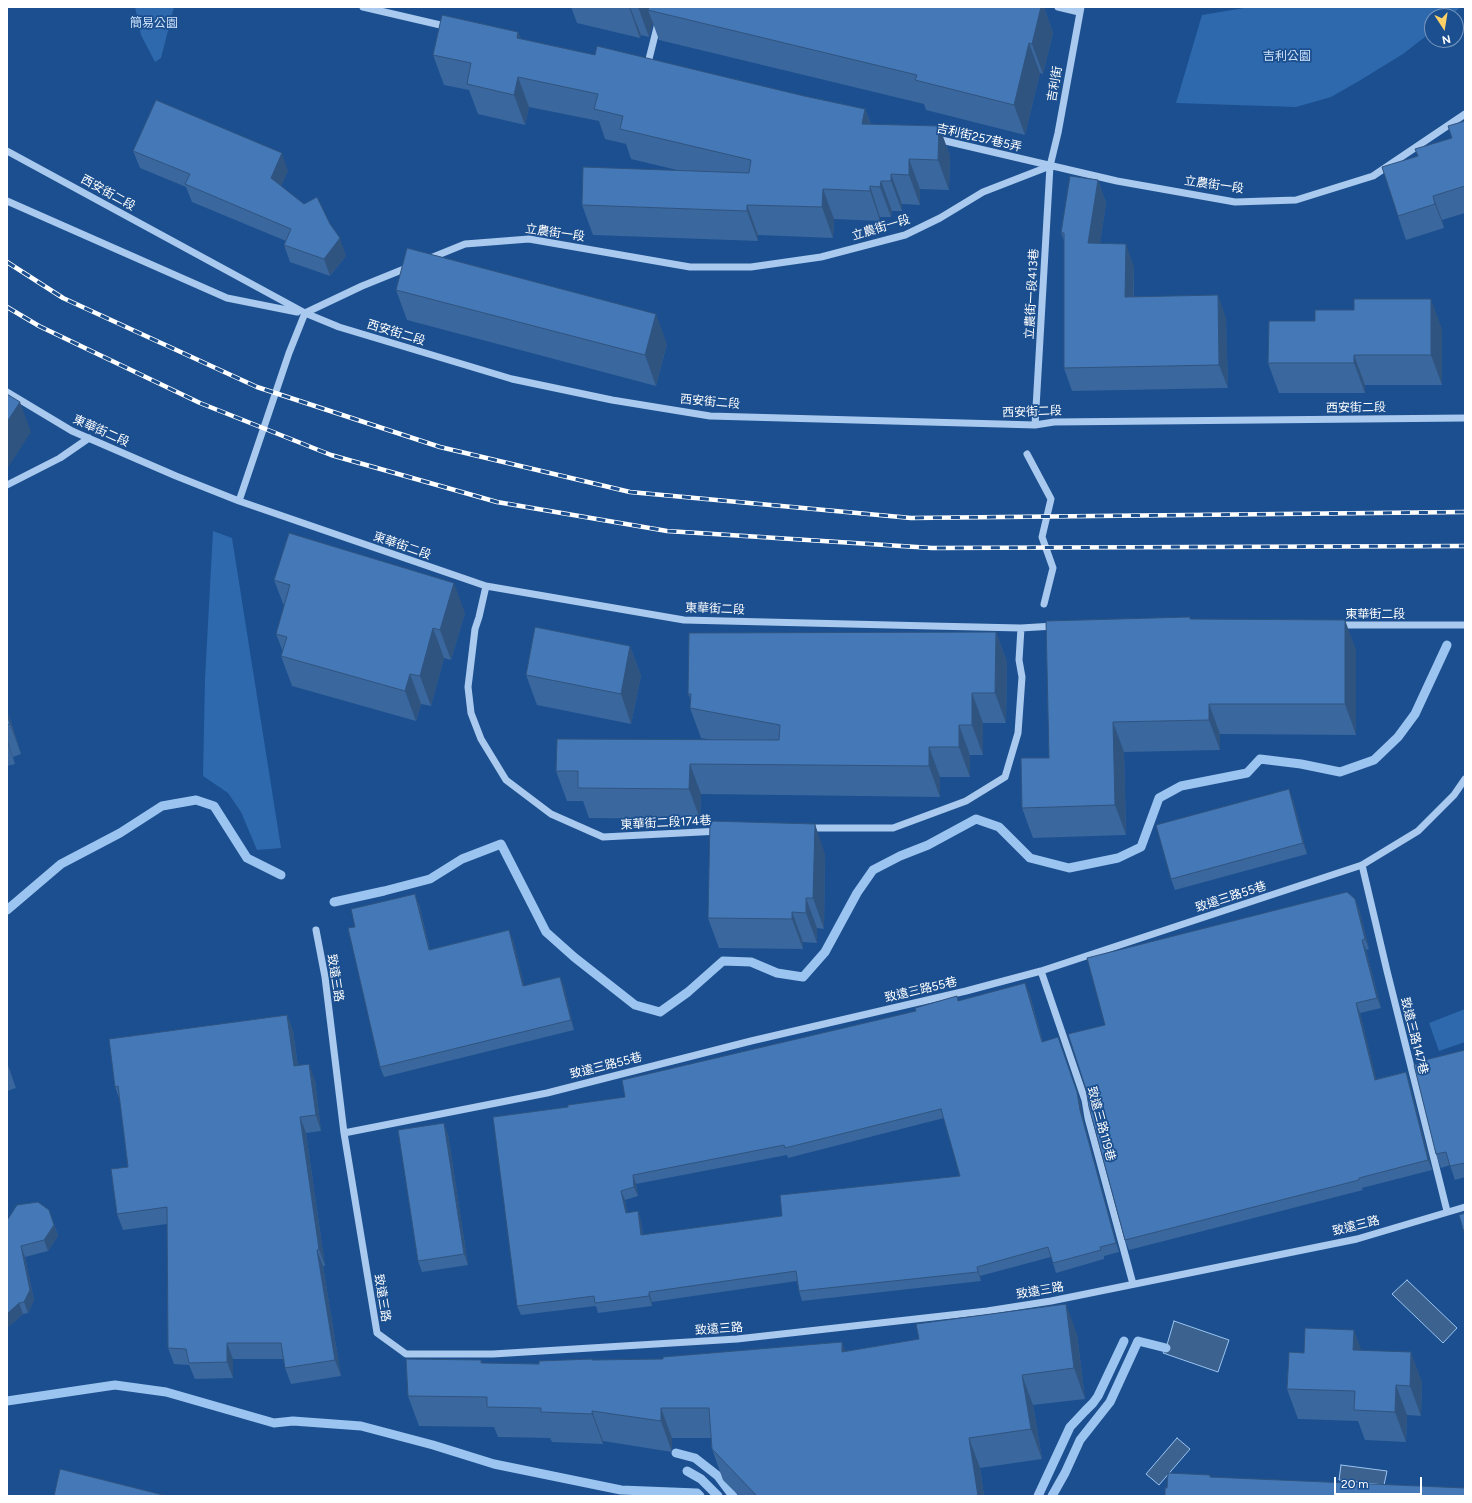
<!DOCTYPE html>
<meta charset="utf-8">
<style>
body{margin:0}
#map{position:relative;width:1472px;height:1503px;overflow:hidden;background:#1b4f8f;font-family:Figtree,sans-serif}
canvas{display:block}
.frame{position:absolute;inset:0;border:8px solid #fff;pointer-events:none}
.north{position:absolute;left:1424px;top:8px;width:40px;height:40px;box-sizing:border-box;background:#1b4f8f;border:1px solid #7695bc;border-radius:50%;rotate:168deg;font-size:11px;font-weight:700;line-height:16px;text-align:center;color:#fff}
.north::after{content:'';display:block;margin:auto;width:14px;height:18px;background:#ffd166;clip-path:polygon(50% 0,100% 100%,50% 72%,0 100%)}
.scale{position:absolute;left:1334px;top:1477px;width:88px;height:18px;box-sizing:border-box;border:2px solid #fff;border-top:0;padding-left:5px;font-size:12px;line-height:14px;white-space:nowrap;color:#fff;-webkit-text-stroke:3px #1b4f8f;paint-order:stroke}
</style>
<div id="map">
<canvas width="1472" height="1503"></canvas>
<div class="frame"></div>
<div class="north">N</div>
<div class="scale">20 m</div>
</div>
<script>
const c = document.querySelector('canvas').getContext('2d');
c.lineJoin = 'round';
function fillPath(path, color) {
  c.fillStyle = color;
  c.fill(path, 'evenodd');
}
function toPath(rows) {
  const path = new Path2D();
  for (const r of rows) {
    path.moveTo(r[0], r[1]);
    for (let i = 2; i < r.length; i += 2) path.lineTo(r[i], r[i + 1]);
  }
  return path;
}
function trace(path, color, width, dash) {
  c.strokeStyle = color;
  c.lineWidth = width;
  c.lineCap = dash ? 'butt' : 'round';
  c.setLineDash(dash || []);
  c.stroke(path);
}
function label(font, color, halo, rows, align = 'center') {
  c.font = font + ' Figtree,"Noto Sans TC",sans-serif';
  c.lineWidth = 3.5;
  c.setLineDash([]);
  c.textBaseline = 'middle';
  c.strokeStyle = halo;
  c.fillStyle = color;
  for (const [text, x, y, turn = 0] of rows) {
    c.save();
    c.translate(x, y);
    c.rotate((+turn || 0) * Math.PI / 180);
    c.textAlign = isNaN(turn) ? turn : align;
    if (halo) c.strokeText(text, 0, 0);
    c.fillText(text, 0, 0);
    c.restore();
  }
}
fillPath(toPath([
 [135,7,174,7,161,58,155,62,141,35],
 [1250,7,1461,7,1450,16,1432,16,1432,32,1430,33,1403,54,1359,81,1331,97,1296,107,1176,103,1202,15],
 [213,531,232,538,281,848,257,850,241,812,228,793,203,776,205,679],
 [1465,1009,1465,1042,1439,1051,1429,1023]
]), '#2e69ad');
const water = toPath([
 [1407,1280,1457,1328,1443,1343,1392,1294,1407,1280],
 [1174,1321,1229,1340,1218,1372,1163,1353,1166,1348,1174,1321],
 [1177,1438,1190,1449,1159,1485,1146,1474,1177,1438],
 [1341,1465,1387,1471,1384,1485,1339,1480,1341,1465]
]);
fillPath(water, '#3c6290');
trace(water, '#9cc4f0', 1);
trace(toPath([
 [334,902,384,891,430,879,462,859,501,844,546,932,574,957,635,1005,660,1012,688,992,723,961,751,962,777,973,803,977,825,952,857,893,873,870,900,856,928,845,976,819,999,827,1030,858,1069,868,1118,858,1141,847,1159,798,1181,786,1247,773,1260,759,1301,764,1340,772,1374,760,1398,737,1415,714,1447,645],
 [7,910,61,864,120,833,162,806,196,800,214,806,247,858,281,875],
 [7,1401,115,1385,166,1392,274,1423,293,1421,361,1426,433,1445,494,1464,621,1490,697,1493,700,1496],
 [676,1453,695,1458,718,1476,733,1496],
 [687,1471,701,1479,718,1496],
 [1038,1496,1070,1427,1085,1411,1093,1403,1098,1396,1124,1341],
 [1052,1496,1065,1473,1080,1440,1110,1402,1138,1341,1166,1348]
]), '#9cc4f0', 9);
trace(toPath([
 [363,7,449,27],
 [1058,7,1079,12],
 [647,67,662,7],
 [937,139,1117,181,1235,202,1296,200,1373,176,1465,114],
 [7,151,305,313,339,327,512,379,612,400,710,416,1000,424,1035,425,1054,422,1465,418],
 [7,201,227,298,297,312],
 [428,259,465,244,529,239,690,267,751,267,821,257,905,235,940,218,983,192,1050,166],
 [305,313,362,286,409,267],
 [7,392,72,431,176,476,239,501,486,586,684,620,931,626,1021,628,1054,626],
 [1035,425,1050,166,1058,133,1081,7],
 [1027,454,1051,499,1042,537,1053,568,1044,604],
 [7,485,60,458,89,438],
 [239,501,289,353,305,313],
 [486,586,479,617,475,629,468,687,471,713,481,739,506,780,551,814,603,837,720,831],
 [1339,625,1465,625],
 [808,828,893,828,966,801,1005,777,1018,733,1022,677,1019,660,1021,628],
 [1362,865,1387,971,1447,1211],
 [316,930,325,977,344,1133,377,1333,406,1354,493,1354,737,1339,987,1311,1051,1301,1357,1239,1465,1207],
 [1041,971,1085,1100,1088,1118,1133,1284],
 [344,1133,547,1093,751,1041,966,991,1041,971,1362,865,1418,831,1454,795,1465,779]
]), '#a9c9ee', 7);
const rail = toPath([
 [7,262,63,298,257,387,440,447,630,492,911,518,1465,512],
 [7,307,39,326,200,403,331,455,497,502,667,531,932,548,1465,546]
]);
trace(rail, '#fff', 4.5);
trace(rail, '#1b4f8f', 3, [9]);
fillPath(toPath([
 [571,7,1044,7,1053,33,1043,74,1040,73,1025,135,926,110,924,104,659,40,653,23,649,37,641,35,640,38,577,23],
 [518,32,521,39,595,55,804,96,865,109,871,124,939,126,950,156,949,190,920,189,920,205,902,204,902,211,892,211,891,217,880,217,880,221,834,219,833,238,758,235,758,241,593,235,582,205,681,171,631,159,626,144,605,139,599,121,529,107,525,125,478,114,469,90,444,85,433,55],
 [1465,121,1465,213,1442,220,1444,228,1406,240,1398,216],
 [133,151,288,171,281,186,346,256,330,276,290,262,284,245,286,241,192,202,186,187,140,168],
 [1098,180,1106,203,1100,243,1134,267,1134,297,1226,318,1228,388,1072,391,1064,368,1064,241,1061,233],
 [396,290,667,344,656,386,407,320],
 [1442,329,1442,385,1365,385,1365,393,1279,393,1268,363],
 [274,580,465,613,451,660,444,658,431,706,421,704,416,721,292,686,281,656,283,652,276,634,284,606],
 [1191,619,1356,650,1356,735,1220,734,1220,750,1124,752,1126,835,1033,838,1022,808,1049,758],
 [996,632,1007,662,1006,723,983,723,983,755,970,755,970,777,940,777,940,797,701,794,700,819,589,818,583,801,567,801,556,771,712,740,701,738,690,708,691,700,688,694],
 [630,646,641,676,631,724,537,705,526,675],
 [7,711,12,725,21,754,13,757,15,764,7,766],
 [1293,800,1307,854,1175,890,1171,879],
 [825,854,824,929,817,928,817,943,803,942,803,949,719,948,708,918],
 [1355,899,1359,909,1369,949,1366,950,1381,1008,1360,1013,1376,1079,1406,1072,1409,1081,1432,1170,1362,1188,1363,1190,1129,1250,1125,1240,1105,1025],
 [419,904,430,950,513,940,524,986,560,977,564,987,574,1030,384,1077,380,1067,355,927],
 [1029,992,1043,1042,1080,1101,1083,1119,1119,1252,1104,1256,1104,1259,1056,1273,1051,1257,980,1276,981,1281,802,1301,799,1291,797,1281,652,1302,652,1306,598,1313,596,1306,521,1315,517,1306,568,1107,625,1097,916,1011,957,996,958,1001],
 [944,1118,960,1176,782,1216,643,1235,641,1221,638,1211,627,1213,625,1200,638,1196,636,1184,787,1155,788,1158],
 [287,1015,293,1031,298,1066,315,1080,321,1131,306,1133,325,1266,323,1266,341,1376,291,1384,285,1368,284,1359,233,1359,233,1378,195,1379,189,1365,174,1364,168,1348,167,1224,123,1230,117,1214,128,1167,120,1101,115,1087],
 [1465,1050,1465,1177,1455,1180,1450,1165,1441,1168,1436,1154,1426,1062],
 [7,1062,16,1088,7,1091],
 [448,1134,468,1265,422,1272,418,1261],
 [49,1210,53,1221,58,1236,48,1251,25,1257,34,1300,28,1313,23,1314,7,1328,7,1219],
 [1077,1334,1085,1399,1033,1405,1042,1459,980,1468,984,1496,739,1496,723,1480,712,1449,711,1438,672,1438,672,1452,603,1441,603,1444,552,1442,550,1438,498,1437,494,1427,419,1426,408,1396,481,1360,482,1363,539,1364,593,1360,663,1359,845,1351],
 [1362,1351,1422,1382,1421,1416,1407,1415,1406,1442,1365,1440,1358,1421,1298,1419,1287,1389,1304,1353]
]), '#3a679d');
fillPath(toPath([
 [629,7,630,7,641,35,640,38],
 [638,7,657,7,648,10,653,23,649,37],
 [1041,7,1044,7,1053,33,1043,74,1032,44],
 [518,32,529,62,517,38],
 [1029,43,1040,73,1025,135,1014,105],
 [518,77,529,107,525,125,514,95],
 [865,109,876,139,862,124],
 [939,126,950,156,949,190,938,160],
 [282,153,288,171,277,195,271,178],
 [909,159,920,189,920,205,909,175],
 [891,174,902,204,902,211,891,181],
 [1098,180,1106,203,1097,266,1088,243],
 [881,181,892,211,891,217,880,187],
 [870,186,880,217,880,221,870,191],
 [823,189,834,219,833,238,822,207],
 [1433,196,1442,220,1444,228,1435,204],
 [747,205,758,235,758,241,747,211],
 [340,238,346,256,330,276,324,259],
 [1126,244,1134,267,1133,320,1125,297],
 [1218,295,1226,318,1228,388,1219,365],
 [1431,299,1442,329,1442,385,1431,355],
 [656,314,667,344,656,386,645,355],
 [1354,355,1365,385,1365,393,1354,363],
 [20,402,31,432,7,469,7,422],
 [454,583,465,613,451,660,440,630],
 [1345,620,1356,650,1356,735,1345,704],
 [433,628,444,658,431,706,420,676],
 [996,632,1007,662,1006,723,995,693],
 [630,646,641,676,631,724,621,694],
 [410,674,421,704,416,721,405,691],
 [972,693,983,723,983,755,972,725],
 [1209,704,1220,734,1220,750,1209,720],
 [7,711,12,725,21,754,10,724,7,714],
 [1113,722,1124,752,1126,835,1115,805],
 [959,725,970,755,970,777,959,747],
 [7,739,13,757,15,764,7,741],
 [929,747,940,777,940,797,929,766],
 [690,764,701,794,700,819,689,789],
 [1289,789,1293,800,1307,854,1303,843],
 [815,824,825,854,824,929,813,898],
 [415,894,419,904,432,960,429,950],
 [806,898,817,928,817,943,806,913],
 [1355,899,1359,909,1369,949,1365,939],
 [792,912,803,942,803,949,792,919],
 [509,930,513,940,527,996,523,986],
 [1362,940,1366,950,1381,1008,1377,998],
 [560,977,564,987,574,1030,571,1020],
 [1025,983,1029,992,1045,1051,1042,1042],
 [1356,1003,1360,1013,1379,1089,1375,1080],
 [287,1015,293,1031,300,1082,294,1066],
 [1058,1037,1080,1101,1083,1119,1119,1252,1116,1243],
 [7,1062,16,1088,7,1063],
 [309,1064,315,1080,321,1131,316,1115],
 [1406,1072,1409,1081,1432,1170,1428,1160],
 [300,1117,306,1133,325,1266,319,1249],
 [444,1123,448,1134,468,1265,464,1254],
 [633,1175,636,1184,638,1196,634,1187],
 [621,1191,625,1200,629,1222,626,1213],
 [49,1210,53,1221,58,1236,48,1251,44,1240],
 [638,1211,641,1221,644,1245,641,1235],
 [21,1246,25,1257,34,1300,28,1313,24,1302],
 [317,1250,323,1266,341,1376,335,1360],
 [977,1267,980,1276,981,1281,978,1272],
 [649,1292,652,1302,652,1306,649,1296],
 [19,1303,23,1314,7,1328,7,1314],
 [1066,1304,1077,1334,1085,1399,1074,1368],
 [1354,1330,1365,1360,1353,1350],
 [842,1342,853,1372,842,1352],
 [227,1343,233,1359,233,1378,227,1362],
 [1411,1352,1422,1382,1421,1416,1410,1386],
 [1022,1375,1033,1405,1042,1459,1031,1429],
 [1396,1385,1407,1415,1406,1442,1395,1412],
 [661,1408,672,1438,672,1452,661,1421],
 [592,1411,603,1441,603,1444,592,1414],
 [969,1438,980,1468,984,1496,978,1496]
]), '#305480');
const building = toPath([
 [649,7,1041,7,1032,44,1029,43,1014,105,915,80,917,75,648,10,649,7],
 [442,15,518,32,517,38,595,55,597,46,804,96,865,109,862,124,939,126,938,160,909,159,909,175,891,174,891,181,881,181,880,187,870,186,870,191,823,189,822,207,747,205,747,211,582,205,583,167,749,173,751,160,620,129,623,116,594,109,598,94,518,77,514,95,467,84,471,63,433,55,442,15],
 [156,100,282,153,271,178,304,204,317,197,330,224,340,238,324,259,284,245,291,229,185,184,190,174,133,151,156,100],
 [1465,121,1465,186,1433,196,1435,204,1398,216,1382,167,1418,156,1415,149,1452,138,1448,126,1465,121],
 [1070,176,1098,180,1088,243,1126,244,1125,297,1218,295,1219,365,1064,368,1064,233,1061,233,1070,176],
 [407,248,656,314,645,355,396,290,407,248],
 [1354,299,1431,299,1431,355,1354,355,1354,363,1268,363,1269,321,1315,321,1315,310,1354,310,1354,299],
 [7,394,20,402,7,422,7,394],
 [289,533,454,583,440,630,433,628,420,676,410,674,405,691,281,656,287,637,276,634,290,585,274,580,289,533],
 [1190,617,1190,619,1345,620,1345,704,1209,704,1209,720,1113,722,1115,805,1022,808,1021,758,1049,758,1046,621,1190,617],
 [535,627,630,646,621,694,526,675,535,627],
 [996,632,995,693,972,693,972,725,959,725,959,747,929,747,929,766,690,764,689,789,578,788,578,771,556,771,557,739,779,740,780,725,690,708,691,694,688,694,689,633,996,632],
 [7,714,10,724,7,725,7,714],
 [1289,789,1303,843,1171,879,1156,825,1289,789],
 [710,821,815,824,813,898,806,898,806,913,792,912,792,919,708,918,710,821],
 [1347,892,1355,899,1365,939,1362,940,1377,998,1356,1003,1375,1080,1406,1072,1428,1160,1359,1178,1359,1180,1125,1240,1089,1107,1086,1089,1068,1034,1105,1025,1087,958,1347,892],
 [415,894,429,950,509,930,523,986,560,977,571,1020,380,1067,348,928,355,927,351,909,415,894],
 [1025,983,1042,1042,1058,1037,1077,1092,1080,1110,1116,1243,1100,1247,1101,1250,1053,1263,1048,1247,977,1267,978,1272,799,1291,796,1271,649,1292,649,1296,595,1303,594,1296,517,1306,493,1117,568,1107,568,1105,625,1097,622,1080,916,1011,915,1008,957,996,958,1001,1025,983],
 [941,1109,960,1176,780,1195,782,1216,641,1235,638,1211,626,1213,621,1191,634,1187,633,1175,784,1145,785,1148,941,1109],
 [287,1015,294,1066,309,1064,316,1115,300,1117,319,1249,317,1250,335,1360,285,1368,281,1343,227,1343,227,1362,189,1363,186,1349,168,1348,167,1207,117,1214,111,1169,128,1167,118,1086,115,1087,109,1039,287,1015],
 [1465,1050,1465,1163,1450,1166,1446,1152,1436,1154,1414,1065,1426,1062,1425,1060,1465,1050],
 [444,1123,464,1254,418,1261,398,1130,444,1123],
 [38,1202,49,1210,54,1225,44,1240,21,1246,30,1290,24,1302,19,1303,7,1314,7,1219,8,1219,17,1205,38,1202],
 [1465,1213,1465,1236,1459,1215,1465,1213],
 [1066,1304,1074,1368,1022,1375,1031,1429,969,1438,978,1496,757,1496,712,1449,709,1408,661,1408,661,1421,592,1411,592,1414,541,1412,541,1408,487,1407,487,1397,408,1396,406,1359,481,1360,481,1363,539,1364,539,1361,592,1359,592,1360,663,1359,663,1357,842,1342,842,1352,919,1339,916,1324,1066,1304],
 [1305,1328,1354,1330,1353,1350,1411,1352,1410,1386,1396,1385,1395,1412,1354,1410,1355,1391,1287,1389,1289,1352,1304,1353,1305,1328],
 [60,1469,167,1496,54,1496,60,1469],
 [1168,1473,1210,1475,1210,1477,1465,1488,1465,1496,1165,1496,1165,1488,1167,1488,1168,1473]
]);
fillPath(building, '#4478b7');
trace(building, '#305480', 1);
label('12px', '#cfe3fa', '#1b4f8f', [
 ["簡易公園",154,23],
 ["吉利公園",1287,56]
]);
label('12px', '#fff', '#1b4f8f', [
 ["吉利街",1055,84,-80],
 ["吉利街257巷5弄",979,138,13],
 ["立農街一段",1214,185,8],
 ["西安街二段",108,193,29],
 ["立農街一段",881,228,-17],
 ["立農街一段",555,233,8],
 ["立農街一段413巷",1032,294,-87],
 ["西安街二段",396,333,17],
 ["西安街二段",710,402,5],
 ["西安街二段",1356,408,-1],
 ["西安街二段",1032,412,-2],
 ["東華街二段",101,431,24],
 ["東華街二段",402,546,19],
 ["東華街二段",715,609,2],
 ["東華街二段",1375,614],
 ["東華街二段174巷",666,823,-3],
 ["致遠三路55巷",1231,897,-18],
 ["致遠三路",335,978,81],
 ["致遠三路55巷",921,990,-13],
 ["致遠三路147巷",1414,1036,76],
 ["致遠三路55巷",606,1066,-14],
 ["致遠三路119巷",1101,1124,75],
 ["致遠三路",1356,1226,-14],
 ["致遠三路",1040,1291,-10],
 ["致遠三路",382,1298,81],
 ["致遠三路",719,1329,-4]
]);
</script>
